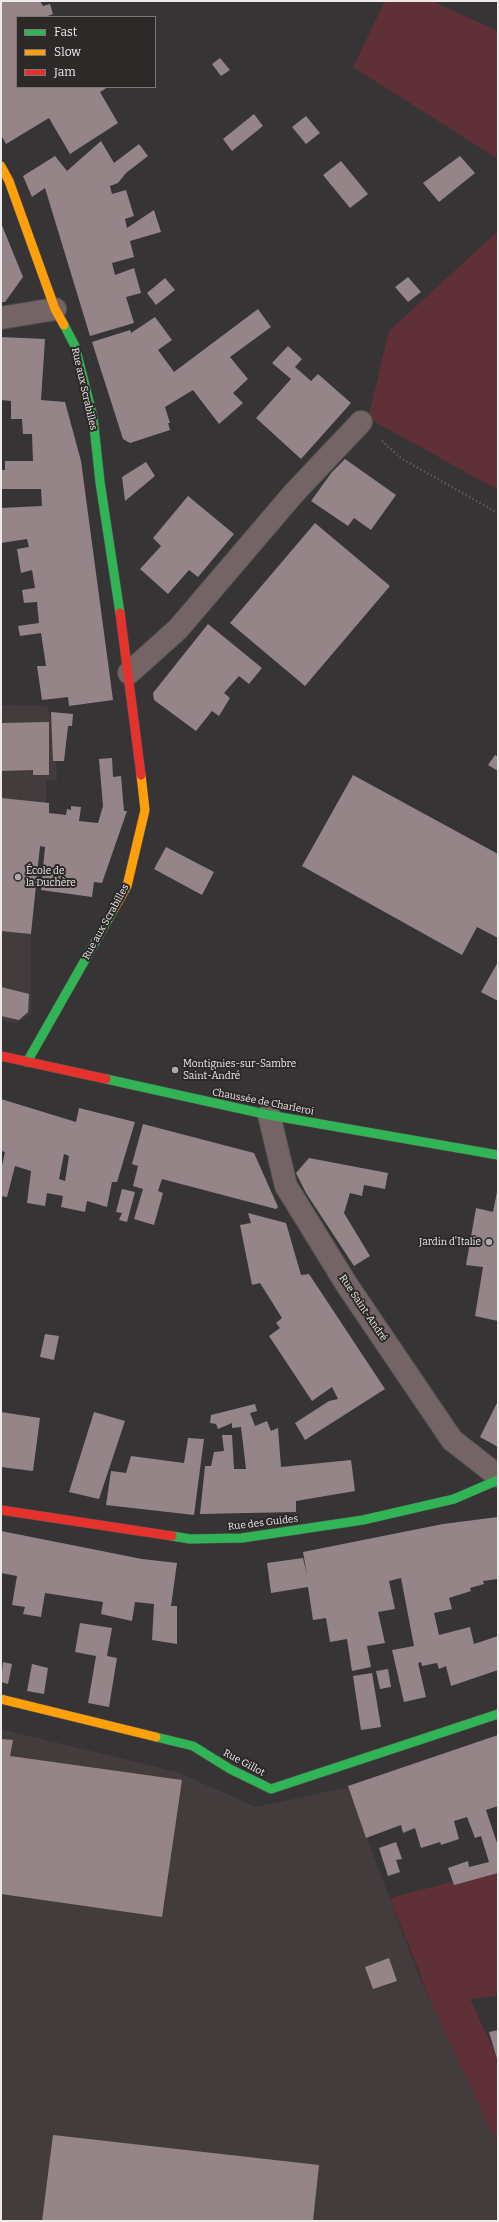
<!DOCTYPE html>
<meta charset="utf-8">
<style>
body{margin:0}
#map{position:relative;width:499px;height:2222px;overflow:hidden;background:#363434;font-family:Bitter,serif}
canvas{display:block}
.frame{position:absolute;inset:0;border:2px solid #edeaea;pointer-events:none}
.legend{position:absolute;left:16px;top:16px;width:140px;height:72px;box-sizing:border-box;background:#2d2929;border:1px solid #7a7676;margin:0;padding:5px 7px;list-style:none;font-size:12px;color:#edeaea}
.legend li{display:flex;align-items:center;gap:8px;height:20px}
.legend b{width:20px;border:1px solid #7a7676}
</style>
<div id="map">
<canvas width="499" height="2222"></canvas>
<div class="frame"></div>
<ul class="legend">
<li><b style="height:5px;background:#30b455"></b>Fast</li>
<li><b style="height:5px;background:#ff9f0a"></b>Slow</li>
<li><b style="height:5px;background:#e5322d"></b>Jam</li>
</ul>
</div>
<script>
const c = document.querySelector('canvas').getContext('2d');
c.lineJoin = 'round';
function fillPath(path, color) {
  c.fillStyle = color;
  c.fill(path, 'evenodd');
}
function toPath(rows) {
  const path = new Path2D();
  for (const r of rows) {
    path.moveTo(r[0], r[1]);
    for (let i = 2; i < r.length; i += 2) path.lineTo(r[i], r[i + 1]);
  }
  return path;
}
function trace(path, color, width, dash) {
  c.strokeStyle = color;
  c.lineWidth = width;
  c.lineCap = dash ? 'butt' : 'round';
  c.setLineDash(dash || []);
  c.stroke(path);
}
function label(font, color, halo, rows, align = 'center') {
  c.font = font + ' Bitter,serif';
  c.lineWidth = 4;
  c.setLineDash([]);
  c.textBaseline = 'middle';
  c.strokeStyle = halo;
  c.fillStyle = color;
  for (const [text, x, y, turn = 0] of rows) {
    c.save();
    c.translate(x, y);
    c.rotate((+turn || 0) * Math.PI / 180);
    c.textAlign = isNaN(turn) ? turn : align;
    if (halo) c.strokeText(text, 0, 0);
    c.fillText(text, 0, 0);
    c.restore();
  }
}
fillPath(toPath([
 [1,705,47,706,54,729,57,780,46,781,46,808,31,909,31,1014,16,1023,1,1020],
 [1,1729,177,1772,256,1807,348,1787,419,1976,498,2145,498,2221,1,2221]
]), '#443b3c');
fillPath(toPath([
 [387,1,432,1,498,31,498,159,353,67,384,3],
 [498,231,498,490,368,418,389,331],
 [498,1870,498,1996,470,1999,498,2059,498,2145,432,2004,390,1898]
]), '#603039');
fillPath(toPath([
 [1,1,40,1,43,6,50,4,53,14,45,17,17,17,17,87,108,87,100,92,118,123,70,154,49,118,6,144,1,135],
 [220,58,230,70,221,76,212,64],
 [254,114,263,126,232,151,223,139],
 [306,116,320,133,306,144,292,127],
 [101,141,114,163,139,144,148,156,126,173,118,183,110,186,112,194,126,190,134,216,125,219,127,228,154,210,161,232,130,241,134,257,112,263,115,275,134,268,141,293,126,297,134,323,90,336,45,188,32,197,23,176,55,156,67,171],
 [460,156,475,173,439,202,423,183],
 [341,161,368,194,350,208,323,175],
 [1,223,23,277,5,302,1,302],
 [408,277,421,292,408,302,395,287],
 [165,278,175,290,156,305,147,293],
 [258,309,271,327,230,357,248,379,233,393,243,403,219,424,193,390,165,407,170,423,168,423,170,430,130,443,123,439,92,342,130,330,131,333,155,317,172,340,158,350,174,372],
 [1,337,45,339,41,400,65,402,81,461,113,700,69,706,68,697,42,700,37,666,46,666,41,633,20,636,18,626,39,623,37,602,24,603,22,590,35,588,32,570,21,573,17,549,29,547,27,539,1,543,1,508,42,506,41,489,1,489,1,470,5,470,5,461,33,461,32,434,23,434,22,419,11,419,11,401,1,400],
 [288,346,302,359,295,367,311,381,318,374,351,403,301,459,256,418,291,379,272,363],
 [345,459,396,495,371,530,354,518,348,526,311,501,332,472],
 [146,462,155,476,125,501,122,477],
 [188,496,234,534,198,577,189,570,168,594,140,569,161,546,153,538],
 [315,523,390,586,305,686,230,623],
 [208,624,262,668,249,684,239,676,224,693,230,698,219,716,212,711,196,731,154,700,153,693],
 [51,712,73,714,72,726,68,726,64,761,53,761],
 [49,722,49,775,33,775,33,770,1,771,1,723],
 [495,755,498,757,498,771,488,765],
 [112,758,113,777,121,776,124,811,127,811,102,883,94,882,92,897,41,890,45,847,40,846,31,934,1,931,1,798,49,803,49,813,66,815,67,809,71,810,71,806,81,807,79,821,98,823,103,806,99,759],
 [353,775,498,854,498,938,477,927,462,955,302,866],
 [166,847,214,872,202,895,154,869],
 [498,962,498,1001,481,992],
 [1,987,29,994,28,1012,19,1020,1,1016],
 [1,1099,76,1122,79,1108,135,1122,117,1182,112,1182,107,1207,87,1201,85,1212,61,1207,63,1196,47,1193,45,1206,27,1203,31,1171,15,1166,7,1197,1,1196,1,1170,5,1152,1,1151],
 [64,1154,69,1156,65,1181,59,1179],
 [143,1124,254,1153,278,1207,276,1209,162,1179,158,1191,163,1193,154,1225,134,1219,143,1189,133,1186,138,1166,132,1164],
 [309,1158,388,1173,385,1189,364,1185,362,1196,350,1193,344,1213,370,1256,354,1266,306,1193,296,1173],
 [122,1189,135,1192,127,1222,119,1220,122,1213,116,1212],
 [497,1192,498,1192,498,1321,475,1316,483,1267,466,1265,476,1208,493,1212],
 [248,1213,286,1223,301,1275,309,1274,385,1389,305,1440,295,1423,329,1401,338,1399,332,1387,312,1401,269,1336,280,1328,276,1323,282,1318,260,1283,252,1285,240,1225,251,1223],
 [45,1334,59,1336,54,1360,40,1357],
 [498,1401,498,1447,480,1437],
 [255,1404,257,1411,250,1413,255,1426,267,1421,271,1431,278,1428,281,1467,351,1460,355,1491,296,1501,296,1512,200,1514,205,1466,211,1466,214,1452,224,1451,222,1435,232,1435,234,1469,246,1469,241,1427,232,1428,232,1423,218,1429,216,1424,210,1423,211,1415],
 [1,1412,40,1418,33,1471,1,1467],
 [94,1412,125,1421,99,1499,69,1492],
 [188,1438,204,1439,194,1515,106,1505,111,1471,126,1473,131,1456,184,1463],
 [498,1517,498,1579,483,1581,484,1584,470,1588,471,1591,449,1598,452,1609,434,1613,439,1635,470,1627,474,1644,498,1636,498,1670,451,1686,446,1666,439,1669,437,1663,422,1666,421,1662,418,1663,426,1697,404,1702,392,1650,414,1646,401,1578,389,1581,395,1609,378,1612,385,1643,367,1646,371,1667,352,1671,347,1639,330,1642,326,1618,313,1620,308,1587,271,1593,267,1563,303,1558,307,1575,303,1552,443,1524],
 [1,1531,142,1559,177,1563,171,1606,177,1606,177,1644,152,1640,154,1604,135,1602,132,1621,101,1614,103,1602,45,1593,41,1617,23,1614,25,1607,12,1605,17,1576,1,1573],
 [80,1623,112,1628,107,1656,117,1658,109,1707,88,1703,96,1656,75,1652],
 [3,1662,12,1664,8,1684,1,1682],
 [32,1664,48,1668,44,1694,27,1691],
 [388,1669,391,1687,380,1689,376,1671],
 [372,1673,381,1727,361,1730,353,1676],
 [498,1735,498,1806,486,1810,498,1846,498,1873,454,1885,448,1868,468,1861,469,1867,489,1862,481,1836,475,1838,467,1817,454,1821,459,1839,441,1845,440,1842,421,1848,415,1828,403,1833,401,1825,366,1838,348,1786],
 [1,1739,13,1740,10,1756,182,1780,162,1917,1,1894],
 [396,1842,402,1859,396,1860,400,1872,388,1876,379,1848],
 [389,1958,397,1981,373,1989,365,1967],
 [498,2030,498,2062,489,2032],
 [53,2135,319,2165,313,2221,42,2221]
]), '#968588');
const street = toPath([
 [1,318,55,309],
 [129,673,178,629,294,493,361,422],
 [269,1115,286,1186,347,1285,452,1440,498,1476]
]);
const fast = toPath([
 [64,325,75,346,93,417,100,482,120,613],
 [27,1062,114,909],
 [106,1079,269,1115,498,1155],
 [172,1536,190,1539,242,1538,363,1520,454,1499,498,1480],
 [156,1737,193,1746,230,1769,271,1789,498,1714]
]);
const slow = toPath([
 [1,166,9,181,55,309,64,325],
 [114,909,127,886,145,810,141,775],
 [1,1699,156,1737]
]);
const jam = toPath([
 [120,613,141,775],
 [1,1056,106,1079],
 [1,1510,172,1536]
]);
trace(street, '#535151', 24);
trace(fast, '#535151', 10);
trace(slow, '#535151', 10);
trace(jam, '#535151', 10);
trace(toPath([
 [382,441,402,459,498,513]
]), '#6f6465', 2.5, [1, 3]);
trace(street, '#756466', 22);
trace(fast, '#30b455', 9);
trace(slow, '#ff9f0a', 9);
trace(jam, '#e5322d', 9);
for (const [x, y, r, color] of [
 [18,877,4,"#adaaaa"],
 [175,1070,4,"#adaaaa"],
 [489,1242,4,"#adaaaa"]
]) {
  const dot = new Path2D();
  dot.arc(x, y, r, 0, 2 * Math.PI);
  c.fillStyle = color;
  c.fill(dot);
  trace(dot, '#2d2929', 1.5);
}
label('10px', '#edeaea', '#2d2929', [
 ["Rue aux Scrabilles",84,389,77],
 ["Rue aux Scrabilles",106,922,-61],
 ["Chaussée de Charleroi",263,1102,11],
 ["Rue Saint-André",363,1308,56],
 ["Rue des Guides",263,1523,-7],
 ["Rue Gillot",244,1763,28]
]);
label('10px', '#edeaea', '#2d2929', [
 ["École de",26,871],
 ["la Duchère",26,883],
 ["Montignies-sur-Sambre",183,1064],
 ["Saint-André",183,1076],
 ["Jardin d'Italie",481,1242,"right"]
], 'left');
</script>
